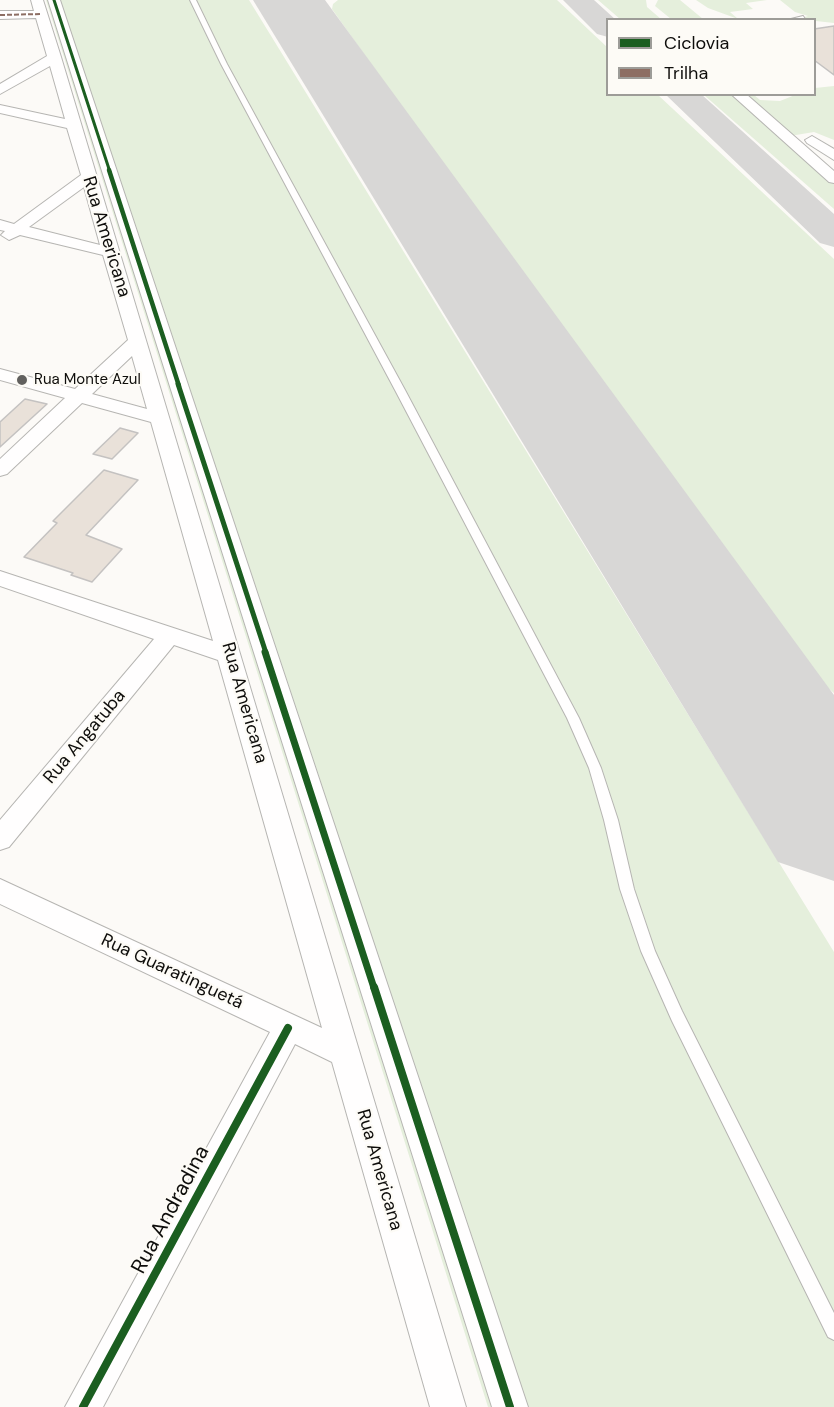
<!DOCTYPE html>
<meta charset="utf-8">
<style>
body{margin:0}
#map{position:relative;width:834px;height:1407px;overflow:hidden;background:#fcfaf7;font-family:"DM Sans",sans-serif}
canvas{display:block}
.legend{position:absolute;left:606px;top:18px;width:210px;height:78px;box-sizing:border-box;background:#fdfbf6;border:2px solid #9d9c98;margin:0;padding:8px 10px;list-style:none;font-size:18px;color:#0e0d0b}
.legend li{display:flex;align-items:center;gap:12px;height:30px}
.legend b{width:30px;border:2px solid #9d9c98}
</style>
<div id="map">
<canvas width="834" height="1407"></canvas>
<ul class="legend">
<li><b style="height:8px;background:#1b5e20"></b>Ciclovia</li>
<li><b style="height:8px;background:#8d6e63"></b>Trilha</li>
</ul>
</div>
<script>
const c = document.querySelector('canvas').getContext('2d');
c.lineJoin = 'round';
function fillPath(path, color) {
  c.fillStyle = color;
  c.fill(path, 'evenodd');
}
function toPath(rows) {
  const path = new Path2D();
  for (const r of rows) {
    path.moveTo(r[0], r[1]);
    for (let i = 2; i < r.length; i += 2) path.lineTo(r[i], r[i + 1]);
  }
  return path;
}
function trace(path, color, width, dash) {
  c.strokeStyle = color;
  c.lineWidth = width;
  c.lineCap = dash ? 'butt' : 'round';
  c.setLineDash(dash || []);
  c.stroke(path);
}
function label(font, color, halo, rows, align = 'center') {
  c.font = font + ' "DM Sans",sans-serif';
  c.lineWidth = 4.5;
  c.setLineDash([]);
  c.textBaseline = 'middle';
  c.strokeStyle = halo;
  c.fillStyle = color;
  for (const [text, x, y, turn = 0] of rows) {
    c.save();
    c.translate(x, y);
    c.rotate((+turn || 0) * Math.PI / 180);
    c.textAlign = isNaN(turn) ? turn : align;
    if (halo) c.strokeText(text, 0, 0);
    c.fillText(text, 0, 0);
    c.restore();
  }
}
fillPath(toPath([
 [46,0,249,0,834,952,834,1407,488,1407],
 [338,0,557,0,607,47,608,94,658,95,834,259,834,693,820,681,745,582,393,95,332,9,333,4],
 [598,0,646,0,647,7,661,19,620,19],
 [658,0,680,0,703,19,671,19,655,6],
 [696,0,767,0,746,3,753,9,730,12,738,19,708,8],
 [780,0,834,0,834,23,798,19,808,16,795,12],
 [834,86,834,140,814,132,790,136,834,174,834,209,704,95,754,95,760,100,780,101,795,95,814,94,815,88]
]), '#e5efdc');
fillPath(toPath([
 [283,0,314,0,305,14,295,17,285,14,280,8,283,0],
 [563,0,594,0,616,20,608,20,608,37,597,34,563,0],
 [665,94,701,94,834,214,834,247,820,243,665,94],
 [797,739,819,746,834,756,834,811,801,798,775,780,766,763,775,746,797,739]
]), '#d8d7d6');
fillPath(toPath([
 [253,0,325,0,834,695,834,881,778,862,253,0]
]), '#d8d7d6');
const building = toPath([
 [834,26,834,75,814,60,814,29,834,26],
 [25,399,47,404,0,447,0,422,25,399],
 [120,428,138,433,112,459,93,454,120,428],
 [104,470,138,480,86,535,122,549,92,582,71,575,73,573,24,557,57,523,53,521,104,470]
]);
fillPath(building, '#e9e1d9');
trace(building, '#c4c2c1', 1.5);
const lane = toPath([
 [190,0,196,0,227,64,405,390,579,718,601,768,618,820,634,889,655,951,682,1011,834,1313,834,1340,828,1337,672,1021,641,951,620,889,604,820,589,768,567,718,395,390,221,64,190,0],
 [803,16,805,19,790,20,791,19,803,16]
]);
const street = toPath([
 [31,0,43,0,61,57,466,1407,430,1407,332,1062,295,1044,103,1407,65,1407,270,1032,0,904,0,879,322,1028,218,660,174,645,9,847,0,850,0,820,154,639,0,586,0,571,213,641,151,422,82,403,7,474,0,476,0,459,65,398,0,380,0,369,75,389,128,340,103,255,20,235,9,240,1,235,5,231,0,230,0,220,14,224,81,175,67,128,0,113,0,105,65,119,50,66,0,94,0,84,47,56,36,18,0,19,0,11,34,11,31,0],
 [84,187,100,245,29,227,84,187],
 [132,356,147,409,92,394,132,356],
 [48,0,60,0,528,1407,492,1407,48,0],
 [731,94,746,94,834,171,834,183,829,182,731,94],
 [812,136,834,149,834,160,807,143,805,140,812,136]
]);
trace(lane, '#b6b5b2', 2);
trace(street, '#b6b5b2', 2);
fillPath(lane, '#fffefe');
fillPath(street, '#fffefe');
trace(toPath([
 [0,15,41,14]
]), '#8d6e63', 2, [5, 2]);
trace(toPath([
 [54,0,110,172]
]), '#1b5e20', 3);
trace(toPath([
 [109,170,179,386]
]), '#1b5e20', 4.5);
trace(toPath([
 [178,384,266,653]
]), '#1b5e20', 5);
trace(toPath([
 [265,652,374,988]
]), '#1b5e20', 7);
trace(toPath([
 [374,987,510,1407],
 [83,1407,288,1028]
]), '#1b5e20', 8);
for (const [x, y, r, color] of [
 [22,380,6,"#61605e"]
]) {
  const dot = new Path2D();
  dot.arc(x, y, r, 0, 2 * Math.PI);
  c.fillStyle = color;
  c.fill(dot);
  trace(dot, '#fdfbf6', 2);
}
label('15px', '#0e0d0b', '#fdfbf6', [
 ["Rua Monte Azul",34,380]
], 'left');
label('18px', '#0e0d0b', '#fdfbf6', [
 ["Rua Americana",106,237,73],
 ["Rua Americana",244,703,74],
 ["Rua Angatuba",85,737,-50],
 ["Rua Guaratinguetá",172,972,25],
 ["Rua Americana",379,1170,74]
]);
label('21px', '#0e0d0b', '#fdfbf6', [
 ["Rua Andradina",171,1210,-62]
]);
</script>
